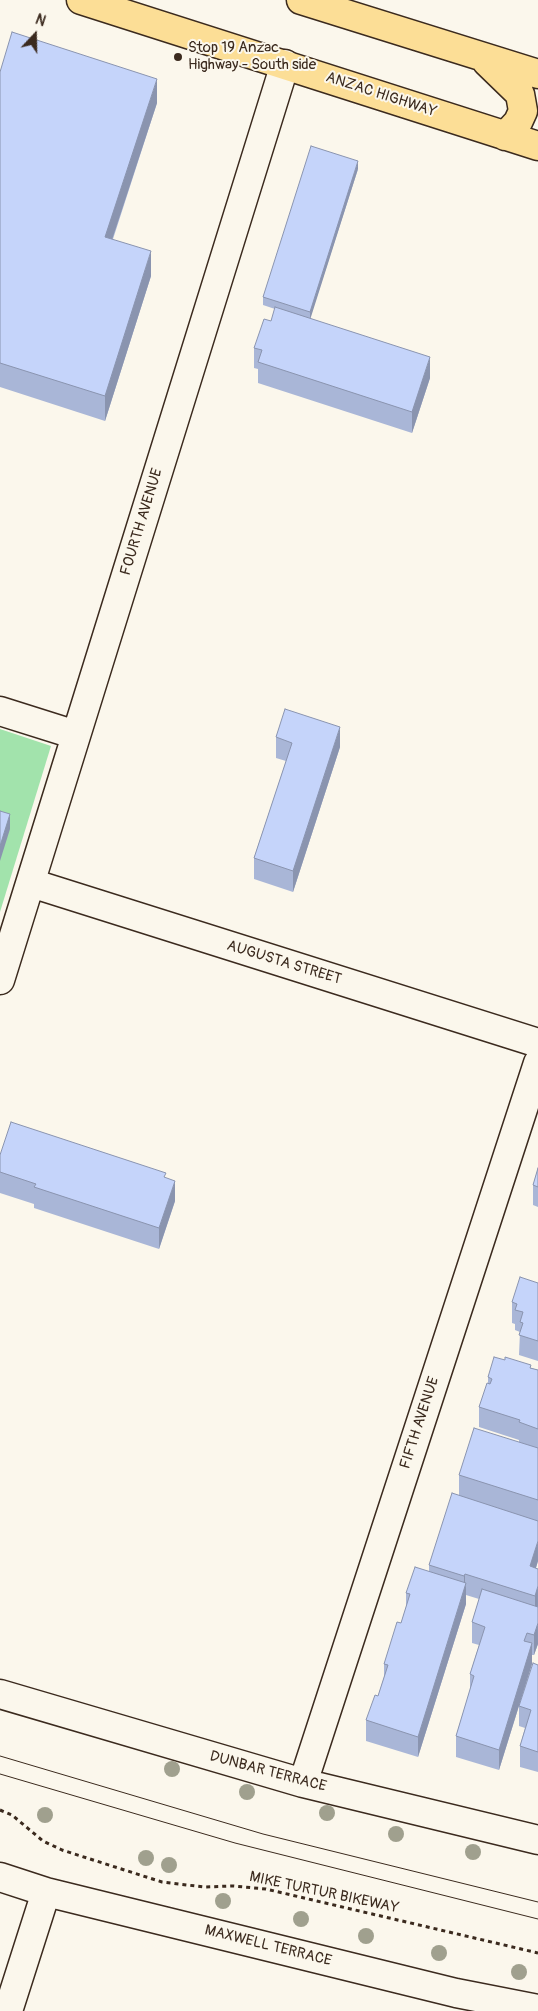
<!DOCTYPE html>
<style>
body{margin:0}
#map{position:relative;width:538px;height:2011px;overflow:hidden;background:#fbf7ec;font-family:Pangolin,sans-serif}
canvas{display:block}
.north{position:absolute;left:10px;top:10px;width:50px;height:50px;-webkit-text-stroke:4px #fbf7ec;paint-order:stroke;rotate:21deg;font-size:14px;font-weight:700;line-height:20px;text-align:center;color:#3b2a1e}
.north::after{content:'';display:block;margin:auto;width:18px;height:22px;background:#3b2a1e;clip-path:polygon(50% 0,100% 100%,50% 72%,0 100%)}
</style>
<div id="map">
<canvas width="538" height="2011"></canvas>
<div class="north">N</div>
</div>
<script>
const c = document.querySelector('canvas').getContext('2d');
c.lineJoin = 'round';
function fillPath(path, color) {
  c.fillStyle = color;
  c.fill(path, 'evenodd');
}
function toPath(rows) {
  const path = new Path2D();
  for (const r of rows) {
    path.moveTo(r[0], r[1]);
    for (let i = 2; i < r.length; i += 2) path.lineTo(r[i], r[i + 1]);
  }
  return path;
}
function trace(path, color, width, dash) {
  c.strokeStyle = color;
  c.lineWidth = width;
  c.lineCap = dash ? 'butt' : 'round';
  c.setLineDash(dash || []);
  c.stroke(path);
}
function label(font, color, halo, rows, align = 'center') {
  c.font = font + ' Pangolin,sans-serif';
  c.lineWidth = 4;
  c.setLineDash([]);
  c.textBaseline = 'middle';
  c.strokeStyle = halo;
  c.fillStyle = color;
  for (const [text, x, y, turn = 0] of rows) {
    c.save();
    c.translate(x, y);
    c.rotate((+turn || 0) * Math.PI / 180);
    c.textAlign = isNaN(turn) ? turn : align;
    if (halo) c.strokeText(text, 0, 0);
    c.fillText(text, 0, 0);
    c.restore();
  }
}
fillPath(toPath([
 [0,729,51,746,0,912]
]), '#a2e3ac');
const street = toPath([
 [0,711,76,735],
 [31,883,538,1043],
 [0,980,285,64],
 [0,1694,303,1783,538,1840],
 [303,1783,538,1063],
 [0,1877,46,1892,456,1993,538,2009],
 [8,2011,46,1892]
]);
const highway = toPath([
 [81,0,538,146],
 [301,0,538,74],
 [487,62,520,94,523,111,518,122,505,136]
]);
trace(street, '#3b2a1e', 31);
trace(highway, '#3b2a1e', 31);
trace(toPath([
 [0,1810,12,1815,43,1841,62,1850,162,1882,204,1887,233,1886,266,1889,538,1953]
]), '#3b2a1e', 3, [4, 4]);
trace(street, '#fbf7ec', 28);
trace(highway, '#fcde96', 28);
trace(toPath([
 [0,1756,263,1834,538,1902],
 [0,1774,235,1843,538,1919]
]), '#3b2a1e', 1);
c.fillStyle = '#a0a08e';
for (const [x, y] of [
 [172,1769],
 [247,1792],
 [327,1813],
 [45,1815],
 [396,1834],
 [473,1852],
 [146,1858],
 [169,1865],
 [223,1901],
 [301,1919],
 [366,1936],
 [439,1953],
 [519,1972]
]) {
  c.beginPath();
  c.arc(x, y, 8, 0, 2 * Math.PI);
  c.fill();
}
fillPath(toPath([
 [0,72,157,103,113,239,151,276,105,421,0,387],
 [358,169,310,318,430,378,412,433,258,383,258,369,254,368,254,348,271,321,275,309,263,305,263,297],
 [276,737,340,747,293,892,254,879,254,858,286,761,276,758],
 [0,1155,166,1178,175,1201,159,1249,34,1208,34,1204,0,1193],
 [538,1168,538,1207,533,1205,533,1185],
 [538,1283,538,1361,519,1355,520,1332,515,1330,515,1324,512,1323,512,1302],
 [505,1360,538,1370,538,1561,536,1568,538,1569,538,1644,534,1655,532,1655,532,1664,499,1770,456,1757,456,1736,470,1690,470,1674,479,1645,472,1643,472,1622,479,1599,466,1595,466,1604,418,1757,366,1741,366,1720,378,1696,384,1677,384,1664,401,1623,406,1607,406,1593,429,1571,429,1565,459,1495,459,1475,519,1442,519,1440,479,1427,479,1407,488,1383,488,1377],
 [538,1665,538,1772,520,1767,520,1746,525,1728,519,1726,519,1706]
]), '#a9b6d7');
fillPath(toPath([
 [157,79,157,103,105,261,105,237],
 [358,161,358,169,310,320,310,312],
 [151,251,151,276,105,421,105,396],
 [430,357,430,378,412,433,412,412],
 [340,727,340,747,293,892,293,871],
 [10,814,10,829,0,861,0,846],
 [175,1181,175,1201,159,1249,159,1228],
 [538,1541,538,1561,530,1587,530,1566],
 [465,1574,465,1588,466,1583,466,1604,418,1757,418,1737,464,1590,464,1576],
 [538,1586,538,1606,535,1617,535,1596],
 [538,1623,538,1644,534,1655,534,1635],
 [532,1643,532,1664,499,1770,499,1750]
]), '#8a94af');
const building = toPath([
 [12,32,157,79,105,237,151,251,105,396,0,363,0,72,12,32],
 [311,146,358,161,310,312,263,297,311,146],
 [275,307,430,357,412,412,258,362,262,350,254,348,264,319,271,321,275,307],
 [285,709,340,727,293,871,254,858,292,743,276,737,285,709],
 [0,811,10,814,0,846,0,811],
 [11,1122,166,1173,164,1177,175,1181,159,1228,34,1187,36,1184,0,1172,0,1155,11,1122],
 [538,1168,538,1187,533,1185,538,1168],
 [520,1277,538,1283,538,1341,519,1335,523,1323,520,1322,523,1312,515,1310,517,1304,512,1302,520,1277],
 [494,1357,505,1360,505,1357,531,1365,530,1368,538,1370,538,1429,519,1422,520,1420,479,1407,487,1383,490,1384,492,1379,488,1377,494,1357],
 [474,1428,538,1448,538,1500,459,1475,474,1428],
 [452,1493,538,1521,538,1541,530,1566,538,1569,538,1586,535,1596,465,1574,464,1576,429,1565,452,1493],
 [415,1567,466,1583,418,1737,366,1720,375,1695,378,1696,388,1665,384,1664,397,1622,401,1623,410,1594,406,1593,415,1567],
 [482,1589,538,1607,538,1623,534,1635,527,1633,524,1641,532,1643,499,1750,456,1736,474,1676,470,1674,485,1627,472,1622,482,1589],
 [533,1663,538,1665,538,1752,520,1746,531,1710,519,1706,533,1663]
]);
fillPath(building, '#c5d4fa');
trace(building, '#8a94af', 1);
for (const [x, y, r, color] of [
 [178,57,5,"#3b2a1e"]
]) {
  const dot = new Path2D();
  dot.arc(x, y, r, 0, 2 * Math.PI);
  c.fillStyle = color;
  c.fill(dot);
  trace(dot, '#fbf7ec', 2);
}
label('15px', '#3b2a1e', '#fbf7ec', [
 ["Stop 19 Anzac",188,48],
 ["Highway - South side",188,65]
], 'left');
label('15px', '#3b2a1e', '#fbf7ec', [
 ["ANZAC HIGHWAY",381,95,18],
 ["FOURTH AVENUE",142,522,-73],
 ["AUGUSTA STREET",284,963,17],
 ["FIFTH AVENUE",420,1423,-72],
 ["DUNBAR TERRACE",268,1772,15],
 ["MIKE TURTUR BIKEWAY",324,1893,12],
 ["MAXWELL TERRACE",268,1946,14]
]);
</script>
